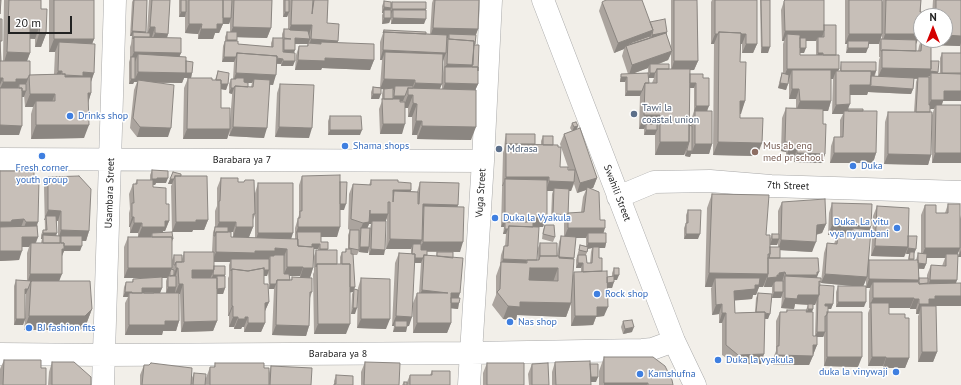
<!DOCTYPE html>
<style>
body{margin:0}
#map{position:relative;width:961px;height:385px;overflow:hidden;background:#f2efe9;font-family:"PT Sans",sans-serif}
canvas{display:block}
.north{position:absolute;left:913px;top:8px;width:40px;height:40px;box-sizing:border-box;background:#fff;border:1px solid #a7a7a7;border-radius:50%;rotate:0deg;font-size:11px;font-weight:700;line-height:16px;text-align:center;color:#222}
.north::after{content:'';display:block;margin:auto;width:14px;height:18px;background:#d40000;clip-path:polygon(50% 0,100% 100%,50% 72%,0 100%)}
.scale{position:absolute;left:8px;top:16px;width:64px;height:18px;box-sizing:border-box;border:2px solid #222;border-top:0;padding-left:5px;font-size:12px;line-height:14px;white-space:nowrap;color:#222;-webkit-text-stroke:3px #fff;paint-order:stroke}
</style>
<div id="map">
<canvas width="961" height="385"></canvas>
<div class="north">N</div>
<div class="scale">20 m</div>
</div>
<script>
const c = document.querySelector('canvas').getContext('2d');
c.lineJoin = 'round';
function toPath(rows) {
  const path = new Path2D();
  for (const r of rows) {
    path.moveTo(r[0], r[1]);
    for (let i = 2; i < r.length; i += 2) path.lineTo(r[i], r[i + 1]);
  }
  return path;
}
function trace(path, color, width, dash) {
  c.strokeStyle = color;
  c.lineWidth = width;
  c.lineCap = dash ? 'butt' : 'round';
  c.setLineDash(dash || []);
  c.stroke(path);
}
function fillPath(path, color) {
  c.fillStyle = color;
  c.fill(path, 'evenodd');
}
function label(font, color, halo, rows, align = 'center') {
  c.font = font + ' "PT Sans",sans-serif';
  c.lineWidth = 3;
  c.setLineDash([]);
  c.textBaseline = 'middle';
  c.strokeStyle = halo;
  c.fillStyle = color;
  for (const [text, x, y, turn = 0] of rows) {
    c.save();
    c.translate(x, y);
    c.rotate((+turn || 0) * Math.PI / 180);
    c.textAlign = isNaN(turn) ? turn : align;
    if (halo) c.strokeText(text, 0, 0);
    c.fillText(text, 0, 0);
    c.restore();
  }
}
const minor = toPath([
 [543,0,674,341,695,385],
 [0,159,483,161],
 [618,197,654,182,710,181,771,186,961,192],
 [0,354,104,355,471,353,642,350,652,349,674,341],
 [103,385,115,0],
 [469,385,483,161,491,0]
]);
trace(minor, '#a9a9a9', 23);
trace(minor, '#fff', 22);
fillPath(toPath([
 [4,0,41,0,41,9,46,34,41,47,35,47,35,39,30,39,30,53,27,61,30,75,54,74,55,52,49,52,49,0,94,0,94,39,92,44,94,73,91,81,91,93,88,102,84,138,31,139,31,114,33,107,25,107,24,95,24,97,22,97,19,135,0,135,0,19,1,61,3,61],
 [133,0,147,0,145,33,147,33,149,0,170,0,168,34,167,38,181,53,179,56,186,61,192,73,191,78,184,78,182,83,159,83,168,137,137,137,130,128,134,90,137,82,134,82,133,84,129,84,129,62,130,59,130,47,131,44,132,36,130,36,132,2],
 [179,0,272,0,271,28,267,38,237,37,236,41,238,44,271,47,271,43,273,38,282,38,282,34,284,29,288,29,288,15,287,17,283,17,283,0,313,0,312,1,313,0,328,0,327,23,338,43,374,60,370,70,322,68,321,70,295,70,296,55,299,46,307,46,308,43,308,44,295,44,293,66,281,66,281,64,277,64,273,85,270,84,264,138,229,136,230,131,227,139,183,139,184,88,188,78,215,80,218,71,228,84,226,90,221,89,221,108,230,120,232,96,232,94,229,93,229,84,231,79,233,79,234,62,222,62,223,46,225,41,225,37,227,32,230,32,230,22,229,24,223,24,219,33,215,33,213,39,198,39,198,34,185,33,185,15,185,17,179,17],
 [248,83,252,83,251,87,248,87],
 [433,0,479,0,478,29,476,35,475,45,478,84,475,90,471,140,417,139,417,135,412,135,412,117,408,117,408,108,405,108,402,134,380,134,379,109,382,101,382,94,383,89,381,89,379,99,371,99,371,92,373,87,380,87,382,60,380,60,380,42,384,30,430,34,432,3],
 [444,58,443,73,442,76,443,62],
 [442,76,442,89,440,89],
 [671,0,697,0,698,61,694,70,690,70,690,74,703,78,712,144,709,154,691,154,690,157,685,156,685,154,684,155,655,155,655,135,644,135,644,129,639,129,640,96,625,96,625,82,620,82,620,80,621,74,628,74,622,56,624,49,614,53,599,11,602,2,650,22,667,32,666,34,671,47],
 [671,54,671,69,669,69,659,64,668,60],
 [648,68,648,73,632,74],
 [648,78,654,78,652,83,649,83],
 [690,88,694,88,694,111,691,120,691,125,689,125],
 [712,0,757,0,757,44,753,53,742,53,742,44,741,44,740,62,745,101,740,114,740,118,757,156,713,155,714,44,711,44,711,2],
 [760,0,770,0,768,53,761,53],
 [845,0,882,0,882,2,883,0,921,0,921,37,919,37,916,44,916,51,918,51,919,46,921,40,922,40,931,61,938,73,940,73,940,58,942,53,960,53,960,46,931,45,932,40,945,40,945,16,932,16,933,0,961,0,961,101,943,101,942,105,961,105,961,163,932,163,932,115,934,109,930,109,931,155,928,165,884,164,885,122,888,112,914,112,916,82,917,79,914,79,913,89,911,94,868,92,867,95,850,95,848,109,863,111,876,153,873,163,830,163,831,146,834,137,840,137,840,120,843,114,832,114,833,79,831,79,831,101,828,111,823,111,823,124,825,154,822,163,794,162,794,158,786,158,786,152,781,151,782,118,786,108,796,108,796,99,789,99,789,80,786,90,778,88,780,79,782,73,783,74,783,44,784,41,782,41,781,10,784,1,824,25,836,55,838,71,840,71,840,68,841,62,876,71,875,76,878,76,879,60,880,57,879,57,879,44,881,39,882,39,882,35,879,44,868,44,866,53,846,53,847,44,845,44],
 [806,41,816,41,816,55,800,55,800,53,804,53],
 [384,1,391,4,392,2,426,11,424,24,391,24,391,19,389,23,382,24,382,15,383,13,382,13,382,6],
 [280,84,309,138,275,137,277,93],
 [330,116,360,135,328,135,328,121],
 [572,123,578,126,576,130,597,178,593,188,591,188,606,243,605,248,599,248,599,258,602,271,607,277,612,276,612,273,614,268,617,280,614,280,612,288,607,288,604,316,596,317,593,325,571,326,571,304,566,317,517,315,516,320,503,319,492,305,496,295,496,276,500,265,501,255,504,246,505,246,506,234,503,234,504,227,501,227,503,153,504,149,505,139,506,134,535,144,541,145,541,141,543,136,553,145,560,167,569,170,560,144,564,134,572,131,570,128],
 [574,184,577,193,586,190,583,197,581,212,568,214,569,191,571,191],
 [547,191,553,191,552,194,551,219,565,220,564,223,564,237,561,236,559,242,557,256,540,243,538,248,538,260,537,260,534,227,543,227],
 [576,238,586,238,586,246,580,245,576,260,576,268,581,268,581,272,574,272,573,275,573,259],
 [592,248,591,252,590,263,587,263,586,255,588,249],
 [152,170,166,183,156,183,155,185,153,185,153,187,166,204,169,221,165,231,163,231,163,232,173,239,172,242,171,269,172,269,172,260,174,255,182,259,184,252,212,252,213,232,215,227,215,211,217,206,217,188,221,178,238,182,255,193,258,183,291,239,295,239,295,228,299,215,299,185,302,176,340,182,344,210,340,210,337,237,321,237,321,242,337,264,340,264,340,257,342,252,345,252,346,249,348,249,348,235,350,230,348,229,349,194,353,184,369,185,371,180,398,182,411,190,411,191,417,192,420,182,458,207,460,252,453,252,453,258,459,298,458,309,451,308,451,323,447,333,413,333,413,303,417,293,419,293,421,263,414,263,409,326,407,326,406,332,393,332,394,326,392,326,395,263,399,253,411,254,411,249,386,249,387,218,385,221,384,255,369,255,369,248,368,253,359,252,359,251,357,255,353,255,354,289,355,314,351,314,352,294,353,292,350,292,346,334,314,334,313,274,314,272,314,256,316,250,318,250,318,249,314,249,313,268,310,277,312,292,310,298,309,326,306,336,272,335,274,289,269,289,268,272,267,276,264,276,264,284,269,302,265,311,265,323,261,332,244,332,244,327,242,327,241,329,234,329,234,327,229,327,229,316,228,316,228,278,229,276,229,265,230,262,214,262,214,266,225,275,225,288,223,294,217,294,217,321,213,331,181,332,180,294,179,294,179,321,176,331,163,331,162,335,125,335,125,303,128,297,123,297,124,287,126,282,132,282,133,279,155,278,124,278,124,247,128,237,151,237,138,237,138,233,130,233,130,227,129,227,129,213,130,209,129,194,133,184,135,184,137,180,150,180,150,175],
 [255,215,255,238,231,237,228,232,233,232,233,237,249,237,253,227,253,220],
 [369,224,371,224,370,228,367,228],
 [427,252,445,252,437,252,436,256,427,255],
 [289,276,300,276,300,277,292,277,291,280,290,280],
 [162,278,167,278,166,281,166,293,175,293,175,291,175,293,160,293,162,288],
 [0,171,34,179,38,237,36,243,41,243,42,239,41,239,41,235,43,230,45,230,44,187,48,177,89,231,86,241,82,241,80,251,64,251,62,255,59,281,92,309,87,322,80,330,24,330,25,320,23,325,14,325,14,286,16,280,27,281,27,253,29,247,22,247,19,260,0,261],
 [57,221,58,221,58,236,56,235],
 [25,294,26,294,25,318],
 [173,172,181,176,208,220,204,230,193,230,192,232,172,232,171,186,172,184,168,184],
 [712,194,766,235,770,247,778,247,778,243,777,245,770,245,770,239,772,234,778,234,778,211,782,202,826,224,822,233,816,235,812,252,780,250,780,258,817,277,821,282,820,285,833,304,831,309,828,309,828,312,858,367,824,366,824,336,823,337,817,337,817,345,809,365,773,365,774,356,776,351,776,321,780,312,786,312,787,310,806,310,808,305,795,304,794,309,781,308,782,296,781,298,772,298,768,319,765,319,761,364,735,364,722,355,722,323,719,323,719,314,712,315,711,288,712,287,705,287,707,208],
 [764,285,764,287,772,287,772,294,758,293,756,298,755,312,735,313,734,300,752,299,753,295,756,295,759,287,763,287],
 [816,302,815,336,813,336,812,312,813,309,813,305,815,305],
 [832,203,871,226,870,230,868,264,869,260,908,260,909,254,906,253,904,257,871,256,873,216,877,206,908,236,916,249,914,253,914,260,916,260,918,253,921,253,921,215,925,205,936,213,945,213,948,204,960,219,961,215,961,257,958,257,959,251,957,254,956,283,961,306,933,306,937,352,933,362,918,362,918,316,919,314,916,314,916,309,910,309,910,308,889,308,889,314,909,358,905,368,883,368,883,366,868,366,868,313,870,308,869,308,869,292,870,288,866,288,864,307,836,307,836,292,838,286,853,286,821,283,824,253,827,243,834,244,837,235,828,235,829,213],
 [926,258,945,258,942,266,931,265,927,275,927,278,919,278,919,269,924,269,926,264],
 [866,280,866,286,863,286],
 [688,210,698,239,684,239,684,228,686,223,686,215],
 [545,225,555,237,553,242,542,239,543,230],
 [361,278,386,329,357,328,358,288],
 [623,321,632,332,623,334,621,327],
 [604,357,673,385,599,385,599,371],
 [4,360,41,368,46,385,0,385,0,369],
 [52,362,91,385,48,385,49,372],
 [365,362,399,385,361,385,361,372],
 [555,362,590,364,596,382,591,382,591,385,552,385,552,372],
 [215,363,264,368,269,373,271,366,311,385,140,385,140,375,144,365,191,380,194,373,206,378,210,367,214,367],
 [487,363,524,385,483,385,483,373],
 [532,364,549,385,529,385,528,374],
 [432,371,450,385,402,385,404,382,407,382,410,375,430,375],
 [336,375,353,385,334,384,334,381]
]), '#aba49e');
fillPath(toPath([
 [384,7,391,8,389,13,384,10,383,13,382,13],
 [392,9,426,9,424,14,393,10,391,14,390,14],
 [181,12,186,12,185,17,179,17],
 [285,12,289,12,287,17,283,17],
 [223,18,231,18,229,24,221,24],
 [384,18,391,18,389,23,382,24],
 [393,18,426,19,424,24,391,24],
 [189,24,202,24,198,34,185,33],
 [217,24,223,24,219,33,215,33,213,39,198,39,201,29],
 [30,25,40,25,35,39,25,38],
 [291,25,312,25,309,35,287,35],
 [150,27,155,27,152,37,146,37],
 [233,27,271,28,267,38,229,37],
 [921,27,921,37,919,37,916,44,882,44,885,34],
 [433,28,478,29,474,39,449,34,448,38,430,37],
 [653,30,649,40,630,43,628,48,626,46,624,49,614,53,618,43],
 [132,31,146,32,144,37,133,32,132,36,130,36],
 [785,31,824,31,821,41,818,37,816,41,799,41,787,34,784,41,782,41],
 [667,32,665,37,650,40,652,35],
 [155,33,168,34,165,44,151,43],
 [39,34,46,34,41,47,35,47],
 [715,34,718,34,714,44,711,44],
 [719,34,746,34,742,44,719,44],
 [849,34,882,34,879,44,848,44,848,41,847,44,845,44],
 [945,35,961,36,961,43,960,46,931,45,933,40,945,40],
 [295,38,310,39,308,44,293,44],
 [54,39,94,39,89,52,59,42,55,52,49,52],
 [311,39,338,41,335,50,321,44,321,42,319,49,308,49],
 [227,40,237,40,235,45,225,45],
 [746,44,757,44,753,53,742,53],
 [762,47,770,47,768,53,761,53],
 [799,48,806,48,804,53,797,53],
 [848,48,868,48,866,53,846,53],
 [284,50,295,50,293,55,282,55],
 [383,50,446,53,442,63,385,52,382,60,380,60],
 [672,51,668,60,650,67,650,64,648,68,629,75,632,65],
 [7,52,30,53,25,66,3,66],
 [134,52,181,53,177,63,138,54,135,62,131,59],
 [818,53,823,53,821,58,816,58],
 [224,57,236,57,234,62,222,62],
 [253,57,283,59,281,64,259,62],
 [325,58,374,60,370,70,322,68,321,70,295,70,298,60],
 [283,61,295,61,293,66,281,66],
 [674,61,698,61,694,70,671,71],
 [447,64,473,65,469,75,445,67],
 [882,68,931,69,938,72,936,77,931,73,930,76,928,76,927,79,878,77],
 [787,69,839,69,836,77,836,71,833,79,792,79,792,70,789,79,783,79],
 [58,71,62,71,58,81,54,80],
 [876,71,874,76,841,72],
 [83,72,94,73,91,82,58,85,62,75],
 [138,72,185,73,192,73,191,78,184,78,182,83,138,82,138,80,137,82,134,82,133,84,129,84,131,79,135,79],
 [236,73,276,75,273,85,253,84,254,79,252,83,234,83,236,78,234,83,233,82],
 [650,73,655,73,654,78,648,78],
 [621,77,627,77,625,82,620,82],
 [0,78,3,78,0,85],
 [16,79,28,79,24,89,19,84,18,89,0,89,3,82],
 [384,79,415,80,412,90,408,88,395,86,394,90,380,89],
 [216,83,228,84,226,90,214,88],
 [415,83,442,84,438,93,412,92],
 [445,83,478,84,474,93,442,93],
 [687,83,696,83,694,88,685,88],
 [780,83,788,84,786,90,778,88],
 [850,85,871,85,913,89,911,94,868,92,867,95,847,95],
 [231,88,234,88,232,94,229,93],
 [792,89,799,89,796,99,789,99],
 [19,91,26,91,24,97,18,97],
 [627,91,642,91,640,96,625,96],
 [944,91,961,91,961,101,943,101,940,109,936,105,934,109,927,109,931,100],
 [88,93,91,93,87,107],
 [30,94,55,94,50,107,36,101,33,107,25,107],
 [373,94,381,94,379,99,371,99],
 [408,95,413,95,408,108,403,108],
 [394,96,405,96,403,101,392,101],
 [740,101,745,101,741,114,735,114],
 [800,101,831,101,828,111,796,111],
 [413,103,417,104,412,117,408,117],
 [850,104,846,114,844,111,843,114,832,114,836,105],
 [696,106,709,106,707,111,694,111],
 [644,115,660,115,655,129,646,124,644,129,639,129],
 [416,121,422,121,417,135,412,135],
 [383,124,405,124,402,134,380,134],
 [0,125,22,126,19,135,0,135],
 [36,125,89,125,84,138,31,139],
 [422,126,476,127,471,140,417,139],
 [578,126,576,131,572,132,574,127],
 [140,127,171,128,168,137,137,137],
 [233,127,267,128,264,138,229,136],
 [279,127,312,128,309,138,275,137],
 [187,129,230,129,227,139,183,139],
 [330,130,362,130,360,135,328,135],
 [646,130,657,130,655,135,644,135],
 [660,142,689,142,684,155,655,155],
 [718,142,762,143,757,156,713,155],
 [785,142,790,142,786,152,781,151],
 [695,144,712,144,709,154,691,154],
 [789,148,797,149,794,158,786,158],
 [687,151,692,151,690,157,685,156],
 [797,153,825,154,822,163,794,162],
 [834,153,876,153,873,163,830,163],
 [935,153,961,153,961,163,932,163],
 [888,154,931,155,928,165,884,164],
 [506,177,549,177,546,187,505,179,503,186,502,186],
 [157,178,168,178,166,183,156,183,155,185,150,184,152,179],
 [597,178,593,188,586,190,587,187,586,190,577,193,580,183],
 [170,179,174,179,172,184,168,184],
 [549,181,574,182,571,191,554,191,554,188,553,191,546,191],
 [393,190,411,190,408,200,394,191,391,200],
 [339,204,346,204,344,210,337,210],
 [423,204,458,205,455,215,424,206,421,214],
 [48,210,61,211,58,221,47,220,46,216,45,220,44,220],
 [370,214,388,214,385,224,372,221,371,224,369,224,366,232,361,228,359,233,363,223,367,222],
 [553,214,567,215,565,220,551,219],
 [132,217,134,217,130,227,129,227],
 [505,217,547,218,543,227,505,227,505,222,504,227,501,227],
 [24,219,19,233,0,235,0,222,12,220],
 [196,220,208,220,204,230,193,230,192,232,172,232,176,222],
 [165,221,169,221,165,231,163,231,161,237,152,233,151,237,138,237,142,227],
 [26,222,38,222,34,235,21,236],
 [219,222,236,222,233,232,215,232],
 [134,223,142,223,138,233,130,233],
 [826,224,822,233,814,235,817,225],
 [832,225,871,226,868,236,853,231,853,228,850,235,847,230,845,235,838,233,837,235,828,235],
 [236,227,253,227,249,237,233,237],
 [298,227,340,227,337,237,297,237,297,232,295,237],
 [568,228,605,228,602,238,588,233,586,238,564,238],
 [505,229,508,229,506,234,503,234],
 [61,230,89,231,86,241,61,240,61,236,59,240,58,240],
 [43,233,57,233,55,239,43,235,42,239,41,239],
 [258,233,293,233,290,243,255,243],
 [686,234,700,234,698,239,684,239],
 [22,237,38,237,34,246,31,243,29,247,19,247],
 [390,239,422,240,418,249,413,244,411,249,386,249],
 [772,239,779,239,777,245,770,245],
 [781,240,816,242,812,252,778,250],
 [423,242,463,242,460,252,419,251],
 [588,243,606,243,605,248,593,248,593,247,592,248,586,249],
 [312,244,320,244,318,249,310,249],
 [61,246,82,246,80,251,64,251,61,259],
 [875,246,908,247,904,257,871,256],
 [360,247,369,247,368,253,359,252],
 [275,248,287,249,283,259,274,255,271,261,270,256,268,261,231,259,230,262,212,262,216,252,255,251],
 [908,248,916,249,914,254,910,252,909,254,906,254],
 [925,248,960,248,956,258,946,254,945,258,921,258],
 [320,249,328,249,326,254,318,254],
 [371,249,385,250,384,255,369,255],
 [961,250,961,257,958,257],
 [0,251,22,251,19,260,0,261],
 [559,257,574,258,572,263,557,262],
 [412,258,423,258,421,263,410,263],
 [503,259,527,260,523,270,501,266],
 [527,263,558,268,553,282,525,281],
 [578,263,583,263,581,268,576,268],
 [918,263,926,264,924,269,916,268],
 [182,265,178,268,175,278,170,276,174,275,176,268],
 [287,267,303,267,300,276,283,276],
 [128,268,172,268,168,278,168,276,167,278,124,278],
 [303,268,313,268,310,278,300,278],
 [192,270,214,270,210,279,188,279],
 [269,270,267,276,232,276,232,271],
 [785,272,782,282,775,282,775,281,774,285,774,282,772,287,764,287,767,278,777,275,779,273],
 [819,272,814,285,785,276,782,285,786,275],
 [709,273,768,274,763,287,759,287,756,295,753,295,752,299,730,301,715,278,712,287,705,287],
 [30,274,62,274,58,284,31,281,27,284],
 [825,274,867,277,863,287,821,283],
 [213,275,225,275,223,281,217,276,215,280,211,280],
 [614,275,619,275,617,280,612,280],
 [869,279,919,280,915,289,873,282,870,288,866,288],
 [930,280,957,280,954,290,928,287],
 [614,282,612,288,604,288,606,283],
 [179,284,183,284,180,294,175,294],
 [270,284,276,284,274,289,269,289],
 [168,287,176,287,175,293,166,293],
 [349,287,355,287,353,292,347,293],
 [142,288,162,288,160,293,140,294],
 [225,288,223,294,215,294,217,289],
 [25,289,28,289,26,294,23,294],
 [422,290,448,293,418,300],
 [125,292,132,292,130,297,129,293,128,297,123,297],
 [774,292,783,292,781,298,772,298],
 [451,293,460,293,457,303,459,303,458,309,448,308,450,303],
 [798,295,819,295,815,305,795,304,794,309,781,308,785,298],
 [935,296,961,296,961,306,921,306,919,314,916,314,919,304],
 [873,298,914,298,910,308,871,308,871,303,869,308],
 [914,299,919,299,916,309,910,309],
 [269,302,265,311,265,303],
 [520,302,571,303,566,317,517,315,516,320,503,319,508,306],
 [838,302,866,302,864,307,836,307],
 [722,304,719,314,712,315,716,305],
 [825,304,833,304,831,309,823,309],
 [232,306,233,306,229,316,228,316],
 [597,307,608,307,604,316,596,317,593,325,571,326,575,316],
 [353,308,357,308,355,314,351,314],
 [92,309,87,322,80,330,24,330,29,316],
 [808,309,813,309,811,314,806,314],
 [722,313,726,313,722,323,719,323],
 [756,313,770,314,768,319,754,318],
 [396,316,412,317,409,326,395,326,395,321,394,326,392,326],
 [233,317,238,317,234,327,229,327],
 [245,317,248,317,244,327,242,327,241,329,234,329,238,319],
 [16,319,25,319,23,325,14,325],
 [361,319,390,319,386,329,357,328],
 [165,321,179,321,176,331,163,331,162,335,125,335,129,325],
 [217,321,213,331,181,332,184,322],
 [248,323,265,323,261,332,244,332],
 [417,323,451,323,447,333,413,333],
 [318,324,350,324,346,334,314,334],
 [276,325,309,326,306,336,272,335],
 [395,327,407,327,406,332,393,332],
 [634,327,632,332,623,334,625,329],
 [817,332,825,332,823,337,815,337],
 [813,345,817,345,813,355,810,355],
 [922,352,937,352,933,362,918,362],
 [764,354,761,364,735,364,738,355],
 [777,355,813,356,809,365,773,365],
 [827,357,862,357,858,367,824,366],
 [872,357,886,357,883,366,868,366],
 [886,358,909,358,905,368,883,368],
 [589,377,598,377,596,382,588,382],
 [604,383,648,383,647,385,604,385]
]), '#8b8681');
const building = toPath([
 [0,0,1,0,0,14,0,0],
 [9,0,41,0,41,9,47,9,46,34,39,34,40,25,30,25,30,53,7,52,9,0],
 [54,0,94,0,94,39,54,39,54,0],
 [134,0,147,0,146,32,132,31,134,0],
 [152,0,170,0,168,34,155,33,155,27,150,27,152,0],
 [181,0,186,0,186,12,181,12,181,0],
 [189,0,223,0,223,24,217,24,217,29,201,29,202,24,189,24,189,0],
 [223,0,232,0,231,18,223,18,223,0],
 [234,0,272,0,271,28,233,27,234,0],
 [285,0,289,0,289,12,285,12,285,0],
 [292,0,313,0,312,14,314,0,328,0,327,23,339,24,338,41,311,39,312,25,291,25,292,0],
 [435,0,479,0,478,29,433,28,435,0],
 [606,0,642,0,653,30,618,43,602,2,606,0],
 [674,0,697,0,698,61,674,61,674,0],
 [715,0,757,0,757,44,746,44,746,34,741,34,741,33,719,32,718,34,715,34,715,0],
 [761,0,770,0,770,47,762,47,761,0],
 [785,0,824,0,824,31,785,31,784,1,785,0],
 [849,0,882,0,882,34,849,34,849,0],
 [886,0,921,0,920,12,929,13,929,16,921,16,921,27,920,27,920,34,885,34,886,0],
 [936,0,961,0,961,36,945,35,945,16,936,16,936,0],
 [384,1,391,2,391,8,384,7,384,1],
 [392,2,426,2,426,9,392,9,392,2],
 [384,10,391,10,391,18,384,18,384,10],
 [393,10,426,10,426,19,393,18,393,10],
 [0,19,2,19,2,41,0,41,1,61,0,61,0,19],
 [665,19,667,32,652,35,653,30,650,22,665,19],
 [824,25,836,25,836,55,823,55,823,53,818,53,818,37,824,37,824,25],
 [284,29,289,29,290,30,308,31,310,39,295,38,295,50,284,50,284,39,291,39,284,38,284,29],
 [384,30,426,32,426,34,384,32,383,33,384,30],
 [133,32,150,33,150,37,134,37,133,39,133,32],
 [227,32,237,32,237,40,227,40,227,32],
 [384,32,447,35,446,53,383,50,384,32],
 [719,32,741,33,740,62,746,62,745,101,740,101,740,118,763,118,762,143,718,142,719,32],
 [666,33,672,51,632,65,626,46,666,33],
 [449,34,476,35,475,44,474,44,474,41,449,39,449,34],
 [787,34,800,35,800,55,839,55,839,69,787,69,787,34],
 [650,36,650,38,631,44,630,43,650,36],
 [134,37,181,38,181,53,134,52,134,37],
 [273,38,283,38,283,52,295,53,295,61,283,61,283,59,277,58,277,56,237,53,236,57,224,57,225,41,238,41,238,44,273,47,273,38],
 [800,38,806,38,806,48,800,48,800,38],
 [448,39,474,41,473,65,447,64,448,39],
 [881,39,916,40,916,51,882,50,882,51,881,51,881,39],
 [922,40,931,40,931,69,882,68,882,50,921,51,922,40],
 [848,41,869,41,868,48,848,48,848,41],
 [59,42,95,44,94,73,83,72,83,76,65,75,65,74,62,74,62,71,58,71,59,42],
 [321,42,374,44,374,60,325,58,325,61,298,60,299,46,308,46,308,43,321,44,321,42],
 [474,45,479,45,478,71,478,67,472,67,474,45],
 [385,52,443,54,442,84,415,83,415,80,384,79,385,52],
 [237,53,277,56,276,75,236,73,237,53],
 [942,53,961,53,961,73,942,73,942,53],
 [138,54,186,57,186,73,138,72,138,54],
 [131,57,135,57,135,79,131,79,131,57],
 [0,61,30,61,30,75,27,79,16,79,16,82,3,82,3,78,0,78,0,61],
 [186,61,193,62,192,73,186,73,186,61],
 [931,61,939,61,938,72,930,71,931,69,931,61],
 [841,62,876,62,876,71,841,71,841,62],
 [650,64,669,64,669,69,657,69,655,73,650,73,650,64],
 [445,67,478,67,478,84,445,83,445,67],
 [657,69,690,69,689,142,660,142,660,115,644,115,645,83,657,83,657,69],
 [792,70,831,70,831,101,800,101,799,89,792,89,792,70],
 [218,71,229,73,228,84,221,84,221,80,216,80,218,71],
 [836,71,871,71,871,85,850,85,850,104,836,105,836,71],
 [648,73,649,83,645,83,642,91,627,91,627,77,621,77,621,74,648,73],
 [782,73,789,75,788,84,780,83,782,73],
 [931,73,961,74,961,91,944,91,944,100,931,100,931,73],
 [65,74,65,77,91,77,91,93,88,93,89,125,36,125,36,101,55,101,55,94,30,94,29,75,65,74],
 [690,74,703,74,703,78,709,78,709,106,696,106,696,83,690,83,690,74],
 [871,76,914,78,913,89,870,86,871,76],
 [918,77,929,77,929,105,930,105,930,112,916,112,918,77],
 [188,78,212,78,212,80,221,80,221,108,230,108,230,129,187,129,188,78],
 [236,78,244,78,244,82,248,83,248,87,235,86,234,88,231,88,231,79,236,79,236,78],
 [254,79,270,80,267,128,233,127,235,86,253,87,254,79],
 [138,80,174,85,171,128,140,127,133,118,138,80],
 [19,84,26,84,26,91,22,91,22,88,19,88,19,84],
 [280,84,314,85,312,128,279,127,280,84],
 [395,86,413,86,413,88,408,88,405,96,394,96,395,86],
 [373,87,381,88,381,94,373,94,373,87],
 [0,88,22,88,22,126,0,125,0,88],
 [393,88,393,99,384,99,384,89,393,88],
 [408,88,476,90,476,127,422,126,422,121,416,121,417,104,413,103,413,95,408,95,408,88],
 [382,99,400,99,400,102,405,102,405,124,383,124,382,99],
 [936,105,961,105,961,153,935,153,936,105],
 [786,108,823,109,823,124,826,124,825,154,797,153,797,149,789,148,790,142,785,142,786,108],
 [848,109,863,109,863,111,848,111,848,109],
 [695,111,712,111,712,144,695,144,695,111],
 [844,111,877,111,876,153,834,153,834,137,843,137,844,111],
 [888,112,932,112,931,155,888,154,888,112],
 [330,116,361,116,362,130,330,130,330,116],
 [576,122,578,126,574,127,572,123,576,122],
 [646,124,657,124,657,130,646,130,646,124],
 [689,125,692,126,692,151,687,151,687,149,689,142,689,125],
 [580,128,597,178,580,183,564,134,580,128],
 [506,134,535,134,535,144,506,144,506,134],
 [543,136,553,136,553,145,543,145,543,136],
 [506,144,558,145,558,147,561,147,560,167,568,167,568,170,575,170,574,182,549,181,549,177,506,177,506,144],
 [152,170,168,171,168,178,157,178,157,179,152,179,152,170],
 [0,171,34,171,34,179,39,179,38,222,26,222,24,219,12,220,11,222,0,222,0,171],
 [173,172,181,174,181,176,175,176,174,179,170,179,173,172],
 [340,175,340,227,298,227,298,218,300,218,300,211,302,211,302,176,340,175],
 [79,176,91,189,89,231,61,230,61,211,48,210,48,177,79,176],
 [175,176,207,176,208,220,196,220,196,222,176,222,175,176],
 [221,178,238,178,238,182,244,182,245,180,254,180,255,214,253,214,253,227,236,227,236,222,219,222,219,201,220,201,221,178],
 [505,179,547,180,547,218,505,217,505,179],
 [137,180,153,180,153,187,166,188,166,204,169,204,169,221,165,221,165,227,142,227,142,223,134,223,134,217,132,217,132,203,134,203,133,184,137,184,137,180],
 [371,180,398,180,398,182,411,183,411,190,393,190,393,202,394,191,418,192,418,204,419,204,420,182,459,183,458,205,423,204,422,240,390,239,390,202,388,202,388,214,370,214,370,210,369,222,363,223,351,219,353,184,371,185,371,180],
 [340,182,347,182,346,204,340,204,340,182],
 [258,183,293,183,293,233,258,233,258,183],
 [587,187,599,192,600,220,605,220,605,228,568,228,568,213,584,212,587,187],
 [554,188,569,189,568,215,553,214,554,188],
 [712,194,769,195,766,235,770,235,770,254,768,254,768,274,709,273,712,194],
 [825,199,826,224,817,225,816,242,781,240,782,202,825,199],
 [832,203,872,204,871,226,832,225,832,203],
 [948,204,960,204,960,248,925,248,925,205,936,205,936,213,948,213,948,204],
 [424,206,464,207,463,242,423,242,424,206],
 [877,206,909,208,908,247,875,246,877,206],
 [688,210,701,210,700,234,686,234,686,223,688,223,688,210],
 [46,216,56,216,57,233,43,233,43,230,47,230,46,216],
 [372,221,386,221,385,250,371,249,372,221],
 [505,222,533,222,533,227,509,226,508,229,505,229,505,222],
 [545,225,554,225,555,237,543,234,545,225],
 [37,226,38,237,22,237,22,251,0,251,0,227,37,226],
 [509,226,539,227,537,260,527,260,503,259,504,246,508,246,509,226],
 [215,227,228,227,228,232,216,232,215,236,214,236,215,227],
 [361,228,370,228,369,247,360,247,361,228],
 [853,228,871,230,867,277,825,274,827,243,837,244,838,233,846,233,847,230,853,231,853,228],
 [350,230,359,230,359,250,349,248,350,230],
 [172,232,173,239,172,239,172,237,152,237,152,233,172,232],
 [216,232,231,232,231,237,298,239,298,246,314,247,313,268,303,268,303,267,287,267,287,249,275,248,275,251,255,251,255,253,216,252,216,232],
 [297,232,321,232,321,242,328,242,328,249,320,249,320,244,312,244,312,247,298,246,297,232],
 [588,233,606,233,606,243,588,243,588,233],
 [772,234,779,234,779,239,772,239,772,234],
 [43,235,60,236,60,243,43,243,43,235],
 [61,236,82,236,82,246,64,246,64,243,61,243,61,236],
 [561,236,576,237,574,258,559,257,561,236],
 [908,236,917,236,916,249,908,248,908,236],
 [128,237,172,237,172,268,128,268,128,237],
 [31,243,64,243,64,249,62,249,62,274,30,274,31,243],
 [540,243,557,243,557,256,540,256,540,243],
 [413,244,421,244,421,250,427,250,427,255,424,255,423,258,415,258,415,254,412,254,413,244],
 [580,245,588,247,587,252,579,250,580,245],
 [593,247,599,247,599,258,602,258,602,271,583,272,583,263,578,263,578,255,586,255,587,263,592,263,593,247],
 [770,247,780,247,780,258,769,258,770,254,770,247],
 [346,249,351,249,351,254,353,254,355,287,350,287,350,264,342,264,342,252,346,252,346,249],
 [316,250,337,250,337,264,317,264,316,267,316,250],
 [184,252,214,252,214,270,192,270,192,278,217,278,217,321,184,322,183,284,179,284,178,268,176,268,176,262,184,262,184,252],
 [437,252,453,252,453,258,437,256,437,252],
 [910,252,914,252,914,259,909,259,910,252],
 [399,253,415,254,412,317,396,316,399,253],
 [918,253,927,254,926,264,918,263,918,253],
 [946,254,958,254,957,280,930,280,931,265,946,266,946,254],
 [174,255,182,255,182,262,176,262,175,265,174,265,174,255],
 [274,255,284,255,284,274,289,274,290,280,277,280,276,284,270,284,270,256,274,256,274,255],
 [424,255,463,258,460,293,451,293,451,323,417,323,417,293,448,293,422,290,424,255],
 [540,256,559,256,559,258,574,259,571,303,520,302,520,307,508,306,497,292,500,289,501,262,527,263,527,260,539,260,540,256],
 [530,268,558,268,558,281,529,280,530,268],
 [768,258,818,258,819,272,817,272,817,275,786,275,785,272,779,273,779,275,777,275,777,277,767,278,768,274,768,258],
 [231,259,269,259,269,270,264,270,264,268,248,271,232,269,231,271,231,259],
 [869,260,918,260,919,280,869,279,869,260],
 [317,264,350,264,350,324,318,324,317,264],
 [214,266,225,266,225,275,213,275,214,266],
 [264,268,264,284,268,284,269,302,265,303,265,323,248,323,248,317,245,317,245,319,238,319,238,317,233,317,233,306,232,306,232,269,248,271,264,268],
 [614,268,619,268,619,275,614,275,614,268],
 [171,269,174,270,174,275,170,276,170,272,171,269],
 [607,271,608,307,597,307,597,316,575,316,574,272,607,271],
 [168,276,176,276,176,287,168,287,168,276],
 [217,276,225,276,225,288,217,289,217,276],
 [614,276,614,282,607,283,607,277,614,276],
 [785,276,821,278,821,282,819,281,819,295,798,295,797,299,785,298,785,276],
 [162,277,162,288,142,288,142,293,132,293,132,292,125,292,126,282,133,282,133,279,162,277],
 [292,277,312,278,312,292,310,292,309,326,276,325,277,280,292,280,292,277],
 [361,278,390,279,390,319,361,319,361,278],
 [715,278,760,278,759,285,755,285,755,289,734,291,735,313,765,312,764,354,738,355,726,345,726,313,722,313,722,304,716,305,715,278],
 [919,278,928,278,928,283,919,284,919,278],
 [16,280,32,281,31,281,28,289,25,289,25,319,16,319,16,280],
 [31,281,90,281,92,309,85,316,29,316,31,281],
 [775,281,783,281,783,292,774,292,774,282,775,282,775,281],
 [873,282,919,282,919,284,961,283,961,296,935,296,935,299,929,299,929,304,919,304,919,299,914,299,914,298,873,298,873,282],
 [820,285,834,286,833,304,825,304,825,306,828,306,828,312,826,316,825,316,825,332,817,332,818,297,819,295,819,287,820,285],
 [838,286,866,286,866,302,838,302,838,286],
 [354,289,358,290,357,308,353,308,354,289],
 [144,292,154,292,154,293,144,293,144,292],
 [129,293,179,293,179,321,165,321,165,325,129,325,129,293],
 [758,293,772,294,770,314,765,313,765,312,756,312,758,293],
 [451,298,460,298,459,303,451,303,451,298],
 [871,303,889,303,889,314,905,314,905,318,909,318,909,358,886,358,886,357,872,357,871,303],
 [808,304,813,304,813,309,808,309,808,304],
 [921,306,936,306,937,352,922,352,921,306],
 [787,310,807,310,806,312,813,312,813,336,817,336,817,345,813,345,813,356,777,355,777,346,779,346,780,312,787,312,787,310],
 [827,312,862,312,862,357,827,357,827,312],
 [632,320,634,327,625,329,623,321,632,320],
 [395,321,407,321,407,327,395,327,395,321],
 [604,357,653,357,665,366,672,380,673,385,648,385,648,383,604,383,604,357],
 [4,360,41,360,41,368,46,368,46,385,3,385,4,360],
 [590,361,591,385,556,385,555,362,590,361],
 [52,362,74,362,91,377,91,385,52,385,52,362],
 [365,362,400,363,399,385,364,385,365,362],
 [151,363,192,368,191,385,142,385,144,365,149,365,151,363],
 [215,363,264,363,264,368,269,368,269,385,210,385,210,367,215,367,215,363],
 [487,363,524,363,524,385,487,385,487,363],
 [548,363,549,385,532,385,532,364,548,363],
 [590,364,598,364,598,377,591,377,590,364],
 [271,366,312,368,311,385,270,385,271,366],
 [432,371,450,371,450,385,410,385,410,375,432,375,432,371],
 [194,373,206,374,205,385,193,385,194,373],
 [336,375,353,376,353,385,334,385,334,384,336,384,336,375],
 [404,382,407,382,407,385,404,385,404,382]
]);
fillPath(building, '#c7bfb8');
trace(building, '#8b8681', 1);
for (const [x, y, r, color] of [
 [634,114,4,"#5c6f8a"],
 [70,116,4,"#3f7fe0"],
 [345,146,4,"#3f7fe0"],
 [499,149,4,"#5c6f8a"],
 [755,152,4,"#8d6e63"],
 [42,156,4,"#3f7fe0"],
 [853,166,4,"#3f7fe0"],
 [495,218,4,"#3f7fe0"],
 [897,228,4,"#3f7fe0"],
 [597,294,4,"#3f7fe0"],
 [510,322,4,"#3f7fe0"],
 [29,328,4,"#3f7fe0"],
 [718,360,4,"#3f7fe0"],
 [896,372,4,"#3f7fe0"],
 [640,374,4,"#3f7fe0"]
]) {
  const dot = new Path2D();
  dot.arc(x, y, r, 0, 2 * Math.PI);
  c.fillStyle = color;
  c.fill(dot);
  trace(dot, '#fff', 1.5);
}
label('10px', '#4e5e75', '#fff', [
 ["Tawi la",642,108],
 ["coastal union",642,120],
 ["Mdrasa",507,149]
], 'left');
label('10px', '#366cbe', '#fff', [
 ["Drinks shop",78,116],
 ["Shama shops",353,146],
 ["Duka",861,166],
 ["Fresh corner",42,168,"center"],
 ["youth group",42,180,"center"],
 ["Duka la Vyakula",503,218],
 ["Duka. La vitu",889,222,"right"],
 ["vya nyumbani",889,234,"right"],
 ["Rock shop",605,294],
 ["Nas shop",518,322],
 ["BJ fashion fits",37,328],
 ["Duka la vyakula",726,360],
 ["duka la vinywaji",888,372,"right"],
 ["Kamshufna",648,374]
], 'left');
label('10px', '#785e54', '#fff', [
 ["Mus ab eng",763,146],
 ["med pr school",763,158]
], 'left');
label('10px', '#222', '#fff', [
 ["Barabara ya 7",242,160],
 ["7th Street",788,186,2],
 ["Usambara Street",110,193,-88],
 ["Vuga Street",481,193,-86],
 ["Swahili Street",617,193,69],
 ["Barabara ya 8",338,354]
]);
</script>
